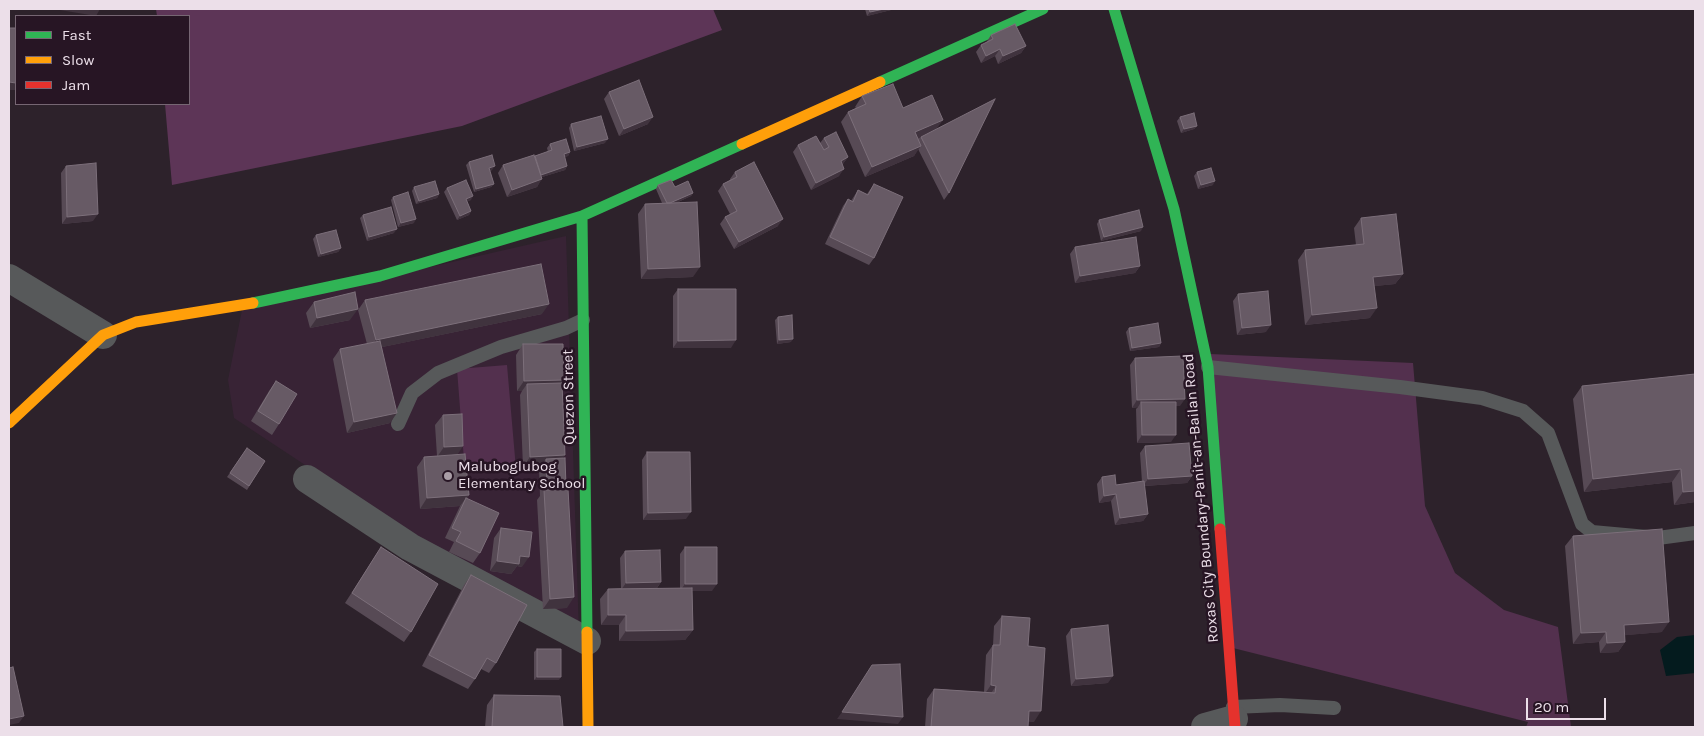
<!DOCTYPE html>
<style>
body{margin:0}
#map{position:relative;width:1704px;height:736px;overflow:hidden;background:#2d222b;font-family:Karla,sans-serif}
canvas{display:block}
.frame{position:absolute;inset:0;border:10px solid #ecdfe9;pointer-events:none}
.legend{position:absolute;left:15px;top:15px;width:175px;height:90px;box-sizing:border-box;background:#271524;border:1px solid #766673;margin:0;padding:6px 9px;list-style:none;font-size:15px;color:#ecdfe9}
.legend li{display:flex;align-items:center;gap:10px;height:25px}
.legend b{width:25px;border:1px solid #766673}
.scale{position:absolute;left:1526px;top:698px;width:80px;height:22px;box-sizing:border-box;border:2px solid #ecdfe9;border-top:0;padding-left:6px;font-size:15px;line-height:18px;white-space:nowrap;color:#ecdfe9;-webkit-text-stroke:4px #271524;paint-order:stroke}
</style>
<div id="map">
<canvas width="1704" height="736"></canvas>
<div class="frame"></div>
<ul class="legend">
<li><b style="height:6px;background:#30b455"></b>Fast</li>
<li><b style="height:6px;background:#ff9f0a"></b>Slow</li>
<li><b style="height:6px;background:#e5322d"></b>Jam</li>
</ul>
<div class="scale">20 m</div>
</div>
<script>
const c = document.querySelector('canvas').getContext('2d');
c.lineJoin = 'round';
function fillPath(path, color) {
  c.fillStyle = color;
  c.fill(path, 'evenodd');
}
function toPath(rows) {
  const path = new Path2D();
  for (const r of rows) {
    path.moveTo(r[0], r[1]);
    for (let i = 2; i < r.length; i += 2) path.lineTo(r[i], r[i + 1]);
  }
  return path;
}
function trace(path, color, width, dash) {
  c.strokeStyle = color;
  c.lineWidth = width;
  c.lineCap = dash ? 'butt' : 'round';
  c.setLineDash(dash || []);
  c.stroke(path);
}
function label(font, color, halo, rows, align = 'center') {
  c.font = font + ' Karla,sans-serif';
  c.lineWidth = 5;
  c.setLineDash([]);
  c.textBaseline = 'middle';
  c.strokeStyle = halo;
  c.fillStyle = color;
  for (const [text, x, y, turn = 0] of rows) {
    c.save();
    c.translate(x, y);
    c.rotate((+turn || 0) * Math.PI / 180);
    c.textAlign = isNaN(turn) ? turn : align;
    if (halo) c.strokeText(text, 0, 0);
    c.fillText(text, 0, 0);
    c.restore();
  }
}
fillPath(toPath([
 [566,236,579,634,411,535,234,418,228,380,242,310]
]), '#382335');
fillPath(toPath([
 [1210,354,1413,363,1425,506,1455,573,1504,610,1558,627,1571,727,1526,727,1528,722,1233,648],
 [507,365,516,469,465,473,457,369]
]), '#53304e');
fillPath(toPath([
 [156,9,713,9,722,30,462,126,172,185,165,104,189,104,189,16,157,16]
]), '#5d3557');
fillPath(toPath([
 [1695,635,1695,673,1666,676,1660,650,1677,637]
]), '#041b1e');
trace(toPath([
 [1208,367,1400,387,1482,398,1523,411,1548,433,1582,524,1592,532,1658,538,1695,533],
 [398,424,412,393,438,373,501,347,566,328,583,320],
 [1233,707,1280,705,1334,708]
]), '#57595a', 14);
trace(toPath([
 [9,278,103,335],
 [307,479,410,547,587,641],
 [1205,727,1234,719]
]), '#57595a', 28);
trace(toPath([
 [1114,9,1174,209,1208,367,1220,529],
 [880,82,1043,9],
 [582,216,587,632],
 [253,303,380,276,582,216,742,144]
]), '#30b455', 11);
trace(toPath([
 [742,144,880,82],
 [9,423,103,335,136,322,253,303],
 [587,632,588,727]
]), '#ff9f0a', 11);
trace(toPath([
 [1220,529,1235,727]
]), '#e5322d', 11);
fillPath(toPath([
 [865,9,895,9,867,16],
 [991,35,1026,46,1021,53,998,64,995,56,981,63,976,52,981,45,986,43],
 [609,92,648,124,619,136,604,99],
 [862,96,936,129,949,193,944,200,918,149,914,156,865,177,841,122,848,112,856,108,855,107],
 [1180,117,1197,126,1194,129,1181,133,1177,121],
 [571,124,605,143,574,151,569,128],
 [824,138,848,157,842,165,839,176,811,190,793,152,798,145,820,143],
 [550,144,570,152,568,156,564,157,567,166,565,170,542,177,537,187,507,197,498,173,503,165,548,152,547,148],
 [469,162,492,170,490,171,494,184,491,187,474,192,466,165],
 [66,166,93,221,62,224,61,173],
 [735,172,778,226,734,249,720,224,725,217,730,214,718,191,723,184,730,180,730,179],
 [1197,172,1213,185,1198,189,1194,176],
 [874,184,874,258,869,265,825,244,843,206,848,199,851,201,858,190,867,194],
 [658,185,675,187,693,193,691,196,676,203,693,277,641,279,638,214,645,204,662,203,656,189],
 [414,187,439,194,437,198,416,204,412,191],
 [447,188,471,200,467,201,471,211,469,215,457,220,444,192],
 [393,197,414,223,398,227,391,200],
 [363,215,394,233,367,241,360,218],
 [1361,218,1403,274,1395,284,1374,286,1370,318,1305,325,1298,260,1305,250,1356,245,1354,228],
 [1099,220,1141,231,1101,241,1097,224],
 [316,235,341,248,338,252,318,257,313,239],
 [1075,247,1140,266,1135,273,1075,283,1070,254],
 [678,289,731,348,673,348,673,296],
 [1238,294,1266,332,1237,335,1233,301],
 [365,300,542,314,382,347,390,423,347,433,333,359,340,349,367,344,358,310],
 [314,302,350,320,310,328,306,313],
 [778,317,791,342,777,344,775,320],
 [1129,328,1161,343,1159,347,1130,351,1126,332],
 [523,344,564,380,562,383,563,458,566,486,564,489,567,608,543,609,537,500,540,496,539,469,541,466,523,467,520,395,522,391,517,391,516,355],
 [1135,358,1180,406,1176,406,1171,442,1137,443,1136,409,1138,407,1132,408,1130,365],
 [1695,374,1695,502,1674,505,1672,482,1584,492,1573,399,1582,386],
 [276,381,279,424,272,435,251,421,269,391],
 [443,415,458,454,469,495,467,498,480,553,473,563,449,552,454,542,445,538,460,506,420,509,417,467,424,457,437,456,435,425],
 [1145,446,1192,476,1187,483,1144,486,1148,514,1143,521,1115,525,1111,501,1099,503,1097,484,1102,477,1116,485,1142,482,1140,453],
 [247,448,265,461,247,490,227,477],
 [647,452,686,519,643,520,642,460],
 [501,528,522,567,517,566,511,574,490,571,494,538],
 [1573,536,1662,632,1625,635,1625,642,1618,652,1600,653,1599,642,1573,644,1565,546],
 [381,547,411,632,404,642,345,603],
 [685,547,712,591,692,591,693,630,685,640,619,641,619,625,601,625,600,599,608,589,621,588,620,558,625,551,661,582,657,588,680,588,680,554],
 [471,575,496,663,489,673,481,669,475,679,468,689,422,666,464,585],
 [1002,616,1028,646,1034,722,1028,721,1028,727,925,727,927,699,934,689,984,692,986,655,993,645,994,626],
 [1071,629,1108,683,1071,686,1066,636],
 [537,649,559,680,534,680,534,652],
 [494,695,563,727,485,727,487,705]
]), '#574a55');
fillPath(toPath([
 [54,9,100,9,96,16],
 [884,9,895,9,867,16,870,12],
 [1026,46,1021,53,998,64,1003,56],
 [1000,49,995,56,981,63,986,56],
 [9,82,16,83,16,90,9,90],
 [653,117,648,124,619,136,624,129],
 [943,120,935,131,908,143,915,132],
 [1197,126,1194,129,1181,133,1184,129],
 [608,139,605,143,574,151,577,147],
 [921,146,914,156,865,177,872,167],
 [570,152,568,156,561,158,564,154],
 [848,157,843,164,836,168,841,161],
 [495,166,492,170,486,172,489,168],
 [567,166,565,170,539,178,541,175],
 [844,169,839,176,811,190,816,183],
 [542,179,537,187,507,197,512,190],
 [1215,181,1213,185,1198,189,1201,185],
 [494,184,491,187,474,192,476,189],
 [693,193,691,196,665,208,667,204],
 [439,194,437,198,416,204,419,201],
 [473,196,471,200,463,203,466,199],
 [471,211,469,215,457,220,460,216],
 [98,214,93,221,62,224,67,217],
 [416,219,414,223,398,227,401,223],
 [783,219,778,226,734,249,739,242],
 [1143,227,1141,231,1101,241,1104,237],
 [397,229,394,233,367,241,369,237],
 [341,248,338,252,318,257,321,254],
 [1140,266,1135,273,1075,283,1080,276],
 [700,267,693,277,641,279,648,269],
 [1403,274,1395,284,1366,287,1373,277],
 [549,304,542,314,368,350,376,340],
 [1377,308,1370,318,1305,325,1312,315],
 [358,309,350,320,310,328,317,318],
 [1271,325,1266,332,1237,335,1242,328],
 [793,339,791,342,777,344,779,340],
 [736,340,731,348,673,348,678,341],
 [1161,343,1159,347,1130,351,1132,348],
 [564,380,556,390,527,384,522,391,517,391,524,381],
 [1185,399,1180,406,1141,407,1141,402,1138,407,1132,408,1137,400],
 [397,413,390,423,347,433,354,422],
 [1142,435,1176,435,1171,442,1137,443],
 [463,446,456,457,437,457,444,447],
 [565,455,558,465,546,459,541,466,523,467,530,457],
 [1681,469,1672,482,1584,492,1593,479],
 [1192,476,1187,483,1143,486,1148,479],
 [547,486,566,486,559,496,544,491],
 [1695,491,1695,502,1674,505,1683,492],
 [1116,494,1111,501,1099,503,1104,496],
 [469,495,464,503,466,498,460,506,420,509,427,498],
 [691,512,686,519,643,520,648,513],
 [1148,514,1143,521,1115,525,1120,518],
 [520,556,529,557,522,567,517,566,511,574,490,571,497,561],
 [661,582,656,589,621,590,626,583],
 [685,584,717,584,712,591,680,591],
 [574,597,567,608,543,609,550,599],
 [608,615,626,615,619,625,601,625],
 [1669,622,1662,632,1617,636,1624,625],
 [693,630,685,640,619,641,626,631],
 [1606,632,1599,642,1573,644,1581,633],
 [1625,642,1618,652,1600,653,1607,643],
 [1113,676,1108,683,1071,686,1076,679],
 [537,677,561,677,559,680,534,680],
 [991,685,996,686,989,696,984,695],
 [1029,711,1041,711,1034,722,1021,721],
 [842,712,903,717,898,724,837,719],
 [24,716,19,723,9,725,9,719]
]), '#40333e');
const building = toPath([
 [869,9,884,9,870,12,869,9],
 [1015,24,1026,46,1003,56,1000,49,986,56,981,45,993,39,991,35,1015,24],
 [9,28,16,28,16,83,9,82,9,28],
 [639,80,653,117,624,129,609,92,639,80],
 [893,84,903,108,932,95,943,120,915,132,921,146,872,167,848,112,866,104,862,96,893,84],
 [995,99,949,193,921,137,995,99],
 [1194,113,1197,126,1184,129,1180,117,1194,113],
 [601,116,608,139,577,147,571,124,601,116],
 [836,132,848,157,841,161,844,169,816,183,798,145,816,136,824,150,829,147,824,138,836,132],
 [566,139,570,152,564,154,567,166,541,175,535,156,552,150,550,144,566,139],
 [492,155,495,166,489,168,494,184,476,189,469,162,492,155],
 [534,155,542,179,512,190,503,165,534,155],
 [754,162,783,219,739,242,725,217,737,211,723,184,737,177,735,172,754,162],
 [96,163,98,214,67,217,66,166,96,163],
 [1211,168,1215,181,1201,185,1197,172,1211,168],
 [466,180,473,196,466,199,471,211,460,216,447,188,466,180],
 [671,180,675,187,688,181,693,193,670,203,667,203,658,185,671,180],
 [435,181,439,194,419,201,414,187,435,181],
 [874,184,903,197,874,258,830,237,848,199,853,202,858,190,868,195,874,184],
 [408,192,416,219,401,223,393,197,408,192],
 [697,202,700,267,648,269,645,204,697,202],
 [391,207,397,229,369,237,363,215,391,207],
 [1139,210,1143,227,1104,237,1099,220,1139,210],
 [1396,214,1403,274,1373,277,1377,308,1312,315,1305,250,1364,244,1361,218,1396,214],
 [336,230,341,248,321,254,316,235,336,230],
 [1136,237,1140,266,1080,276,1075,247,1136,237],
 [541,264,549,304,376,340,365,300,541,264],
 [678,289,736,289,736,340,678,341,678,289],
 [1268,291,1271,325,1242,328,1238,294,1268,291],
 [355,292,358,309,317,318,314,302,355,292],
 [792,315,793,339,779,340,778,317,792,315],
 [1158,323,1161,343,1132,348,1129,328,1158,323],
 [380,341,397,413,354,422,340,349,380,341],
 [523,344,563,344,564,380,524,381,523,344],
 [1183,356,1185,399,1137,400,1135,358,1183,356],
 [1695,374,1695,491,1683,492,1681,469,1593,479,1582,386,1695,374],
 [276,381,297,394,279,424,258,411,276,381],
 [562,383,565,455,530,457,527,384,562,383],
 [1141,402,1176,402,1176,435,1142,435,1141,402],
 [462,414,463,446,444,447,443,415,462,414],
 [1189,443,1192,476,1148,479,1145,446,1189,443],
 [247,448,265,461,249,486,230,473,247,448],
 [647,452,690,452,691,512,648,513,647,452],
 [465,454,469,495,427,498,424,457,465,454],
 [565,458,566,486,547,486,546,459,565,458],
 [1115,475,1116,485,1144,481,1148,514,1120,518,1116,494,1104,496,1102,477,1115,475],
 [568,489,574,597,550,599,544,490,568,489],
 [466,498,499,513,480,553,456,541,461,532,452,528,466,498],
 [501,528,532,532,529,557,520,556,519,564,497,561,501,528],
 [1662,529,1669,622,1624,625,1625,642,1607,643,1606,632,1581,633,1573,536,1662,529],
 [381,547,438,584,411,632,352,593,381,547],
 [685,547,717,547,717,584,685,584,685,547],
 [660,550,661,582,626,583,625,551,660,550],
 [471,575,527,605,496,663,487,658,475,679,429,655,471,575],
 [692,588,693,630,626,631,626,615,608,615,608,589,692,588],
 [1002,616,1030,618,1028,646,1045,648,1041,711,1029,711,1028,727,931,727,934,689,995,693,996,686,991,685,993,645,1000,645,1002,616],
 [1108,625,1113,676,1076,679,1071,629,1108,625],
 [537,649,561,649,561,677,537,677,537,649],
 [900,664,903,717,842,712,872,665,900,664],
 [13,667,24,716,9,719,9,668,13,667],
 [494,695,560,696,563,727,492,727,494,695]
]);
fillPath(building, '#675a65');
trace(building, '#7c6f7a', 1);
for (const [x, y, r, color] of [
 [448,476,5,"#a99da6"]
]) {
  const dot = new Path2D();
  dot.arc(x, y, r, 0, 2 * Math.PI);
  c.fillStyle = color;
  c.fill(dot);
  trace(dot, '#271524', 2);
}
label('15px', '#ecdfe9', '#271524', [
 ["Quezon Street",569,397,-91],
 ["Roxas City Boundary-Panit-an-Bailan Road",1201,498,-95]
]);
label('15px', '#ecdfe9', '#271524', [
 ["Maluboglubog",458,467],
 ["Elementary School",458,484]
], 'left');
</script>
